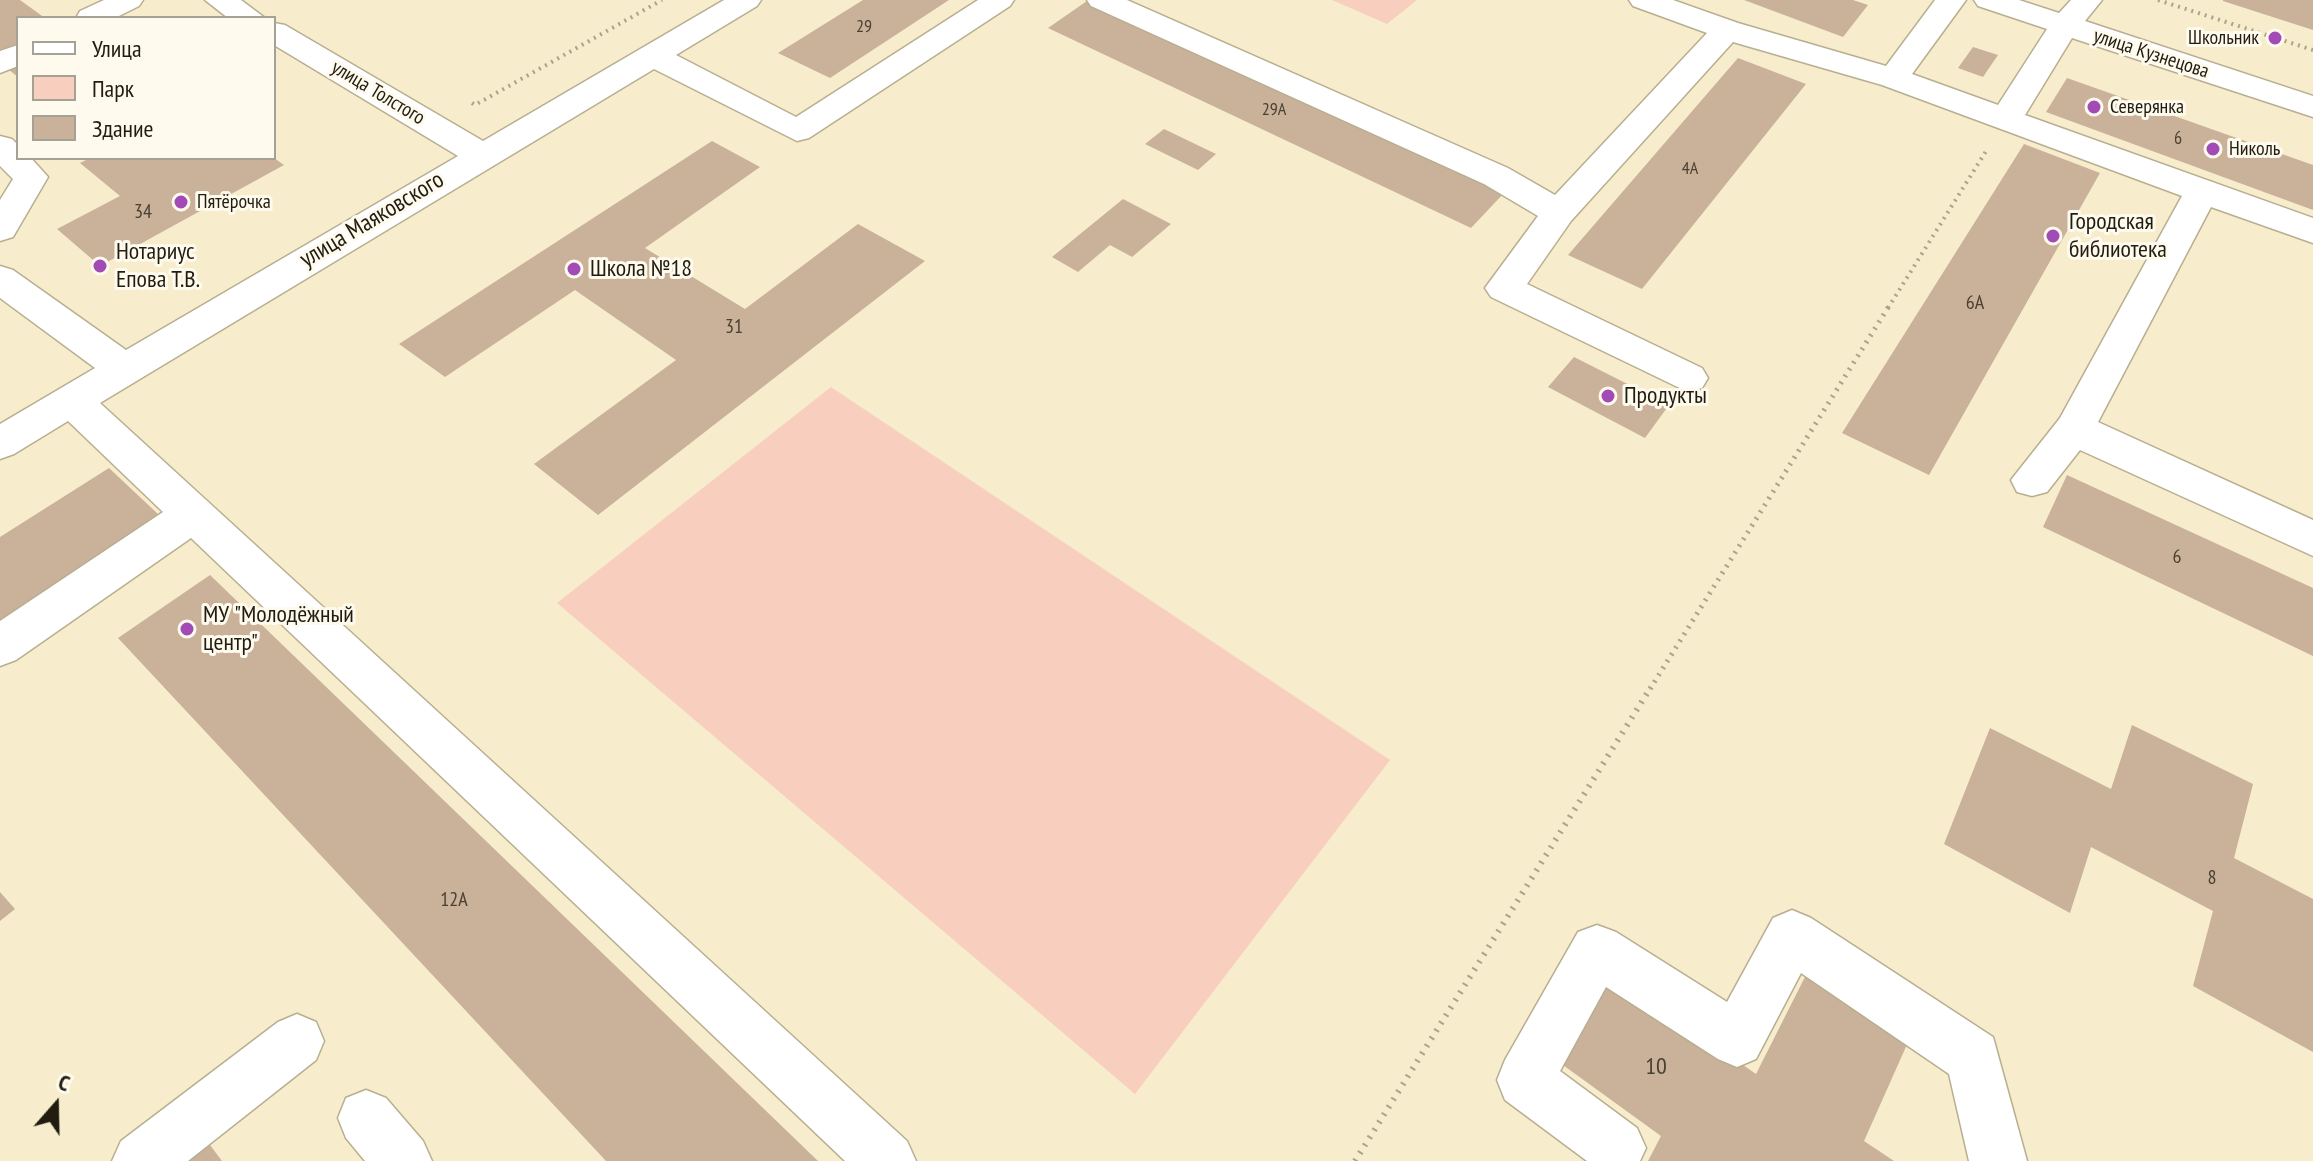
<!DOCTYPE html>
<meta charset="utf-8">
<style>
body{margin:0}
#map{position:relative;width:2313px;height:1161px;overflow:hidden;background:#f7edcc;font-family:"PT Sans Narrow",sans-serif}
canvas{display:block}
.legend{position:absolute;left:16px;top:16px;width:260px;height:144px;box-sizing:border-box;background:#fefaed;border:2px solid #a5a195;margin:0;padding:10px 14px;list-style:none;font-size:24px;color:#201c10}
.legend li{display:flex;align-items:center;gap:16px;height:40px}
.legend b{width:40px;border:2px solid #a5a195}
.north{position:absolute;left:16px;top:1065px;width:80px;height:80px;-webkit-text-stroke:6px #fefaed;paint-order:stroke;rotate:20deg;font-size:22px;font-weight:700;line-height:32px;text-align:center;color:#201c10}
.north::after{content:'';display:block;margin:auto;width:28px;height:36px;background:#201c10;clip-path:polygon(50% 0,100% 100%,50% 72%,0 100%)}
</style>
<div id="map">
<canvas width="2313" height="1161"></canvas>
<ul class="legend">
<li><b style="height:10px;background:#fff"></b>Улица</li>
<li><b style="height:22px;background:#f8cebf"></b>Парк</li>
<li><b style="height:22px;background:#cab199"></b>Здание</li>
</ul>
<div class="north">С</div>
</div>
<script>
const c = document.querySelector('canvas').getContext('2d');
c.lineJoin = 'round';
function fillPath(path, color) {
  c.fillStyle = color;
  c.fill(path, 'evenodd');
}
function toPath(rows) {
  const path = new Path2D();
  for (const r of rows) {
    path.moveTo(r[0], r[1]);
    for (let i = 2; i < r.length; i += 2) path.lineTo(r[i], r[i + 1]);
  }
  return path;
}
function trace(path, color, width, dash) {
  c.strokeStyle = color;
  c.lineWidth = width;
  c.lineCap = dash ? 'butt' : 'round';
  c.setLineDash(dash || []);
  c.stroke(path);
}
function label(font, color, halo, rows, align = 'center') {
  c.font = font + ' "PT Sans Narrow",sans-serif';
  c.lineWidth = 6;
  c.setLineDash([]);
  c.textBaseline = 'middle';
  c.strokeStyle = halo;
  c.fillStyle = color;
  for (const [text, x, y, turn = 0] of rows) {
    c.save();
    c.translate(x, y);
    c.rotate((+turn || 0) * Math.PI / 180);
    c.textAlign = isNaN(turn) ? turn : align;
    if (halo) c.strokeText(text, 0, 0);
    c.fillText(text, 0, 0);
    c.restore();
  }
}
fillPath(toPath([
 [1332,0,1417,0,1387,24],
 [831,387,1390,760,1135,1094,557,603]
]), '#f8cebf');
fillPath(toPath([
 [0,0,20,0,45,18,18,18,18,77,0,63],
 [863,0,949,0,830,78,778,53],
 [1744,0,1853,0,1868,5,1843,37],
 [2313,0,2313,30,2223,1,2223,0],
 [1087,1,1505,192,1471,228,1048,28],
 [1973,47,1998,55,1983,77,1958,68],
 [1738,58,1806,84,1642,289,1568,255],
 [2067,78,2313,165,2313,210,2046,112],
 [1164,129,1216,154,1198,170,1145,144],
 [712,141,760,167,645,248,745,309,858,224,925,261,598,515,534,464,676,360,575,290,445,377,399,344],
 [2024,144,2100,173,1929,475,1842,433],
 [90,158,274,158,284,165,100,266,57,229,120,196,80,163],
 [1123,199,1171,224,1132,257,1110,245,1078,272,1052,257],
 [1574,357,1669,405,1645,438,1548,387],
 [109,468,159,515,0,620,0,537],
 [2067,475,2313,588,2313,656,2043,527],
 [210,575,818,1161,606,1161,118,638],
 [2132,725,2253,784,2234,858,2313,899,2313,1052,2193,986,2213,911,2091,847,2070,913,1944,844,1990,728,2111,789],
 [0,892,15,909,0,921],
 [1811,965,1913,1031,1864,1141,1894,1161,1648,1161,1661,1136,1556,1060,1609,972,1756,1074],
 [207,1141,222,1161,185,1161]
]), '#cab199');
const minor = toPath([
 [104,0,143,0,139,6,115,18,76,18,80,11,104,0],
 [205,0,241,0,265,18,228,18,205,0],
 [724,0,761,0,757,6,676,55,796,117,978,0,1014,0,1010,6,809,138,797,141,654,69,100,403,907,1141,916,1161,845,1161,191,538,16,660,0,666,0,621,163,512,68,421,14,454,0,459,0,424,95,368,0,298,0,266,13,270,126,350,458,156,274,45,274,23,285,25,483,141,724,0],
 [1087,0,1127,0,1508,168,1555,195,1707,33,1633,6,1629,0,1673,0,1738,23,1886,66,1935,0,1966,0,1912,74,1998,105,2047,29,1978,6,1974,0,2019,0,2059,13,2071,0,2102,0,2085,21,2313,96,2313,117,2072,38,2025,115,2313,218,2313,243,2211,207,2098,422,2313,520,2313,556,2080,450,2047,492,2032,496,2017,492,2011,480,2060,418,2182,196,1882,85,1733,42,1571,221,1527,284,1702,368,1708,378,1702,388,1688,392,1491,297,1485,288,1538,216,1484,184,1091,6,1087,0],
 [18,45,18,66,0,73,0,51,18,45],
 [0,136,12,139,18,145,18,158,31,158,48,177,13,237,0,241,0,200,13,179,0,166,0,136],
 [1792,910,1811,918,1993,1037,2027,1161,1969,1161,1949,1074,1801,973,1756,1059,1737,1067,1718,1059,1606,987,1560,1071,1637,1128,1646,1148,1640,1161,1587,1161,1505,1100,1497,1080,1505,1060,1578,932,1597,925,1616,932,1727,1002,1773,918,1792,910],
 [297,1014,316,1022,324,1041,316,1060,188,1161,112,1161,121,1141,278,1022,297,1014],
 [366,1090,386,1098,423,1141,432,1161,365,1161,346,1138,338,1118,346,1098,366,1090]
]);
trace(minor, '#b8ae90', 3);
trace(toPath([
 [2158,0,2313,50],
 [472,103,475,105,662,0],
 [1888,308,1988,148]
]), '#aba38a', 4, [2, 5]);
trace(toPath([
 [1650,689,1889,306]
]), '#aba38a', 5, [2, 6]);
trace(toPath([
 [1355,1161,1651,687]
]), '#aba38a', 6, [2, 7]);
fillPath(minor, '#fff');
for (const [x, y, r, color] of [
 [2275,38,8,"#a24ab6"],
 [2094,107,8,"#a24ab6"],
 [2213,149,8,"#a24ab6"],
 [181,202,8,"#a24ab6"],
 [2053,236,8,"#a24ab6"],
 [100,266,8,"#a24ab6"],
 [574,269,8,"#a24ab6"],
 [1608,396,8,"#a24ab6"],
 [187,629,8,"#a24ab6"]
]) {
  const dot = new Path2D();
  dot.arc(x, y, r, 0, 2 * Math.PI);
  c.fillStyle = color;
  c.fill(dot);
  trace(dot, '#fefaed', 3);
}
label('18px', '#4a4132', null, [
 ["29",864,27],
 ["29А",1274,110],
 ["6",2178,139],
 ["4А",1690,169]
]);
label('20px', '#201c10', '#fefaed', [
 ["Школьник",2259,38,"right"],
 ["Северянка",2110,107],
 ["Николь",2229,149],
 ["Пятёрочка",197,202]
], 'left');
label('20px', '#201c10', '#fefaed', [
 ["улица Кузнецова",2151,54,18],
 ["улица Толстого",378,93,31]
]);
label('20px', '#4a4132', null, [
 ["34",143,212],
 ["6А",1975,303],
 ["31",734,327],
 ["6",2177,557],
 ["8",2212,878],
 ["12А",454,900]
]);
label('24px', '#201c10', '#fefaed', [
 ["улица Маяковского",372,220,-31]
]);
label('24px', '#201c10', '#fefaed', [
 ["Городская",2069,222],
 ["библиотека",2069,250],
 ["Нотариус",116,252],
 ["Епова Т.В.",116,280],
 ["Школа №18",590,269],
 ["Продукты",1624,396],
 ["МУ \"Молодёжный",203,615],
 ["центр\"",203,643]
], 'left');
label('24px', '#4a4132', null, [
 ["10",1656,1067]
]);
</script>
